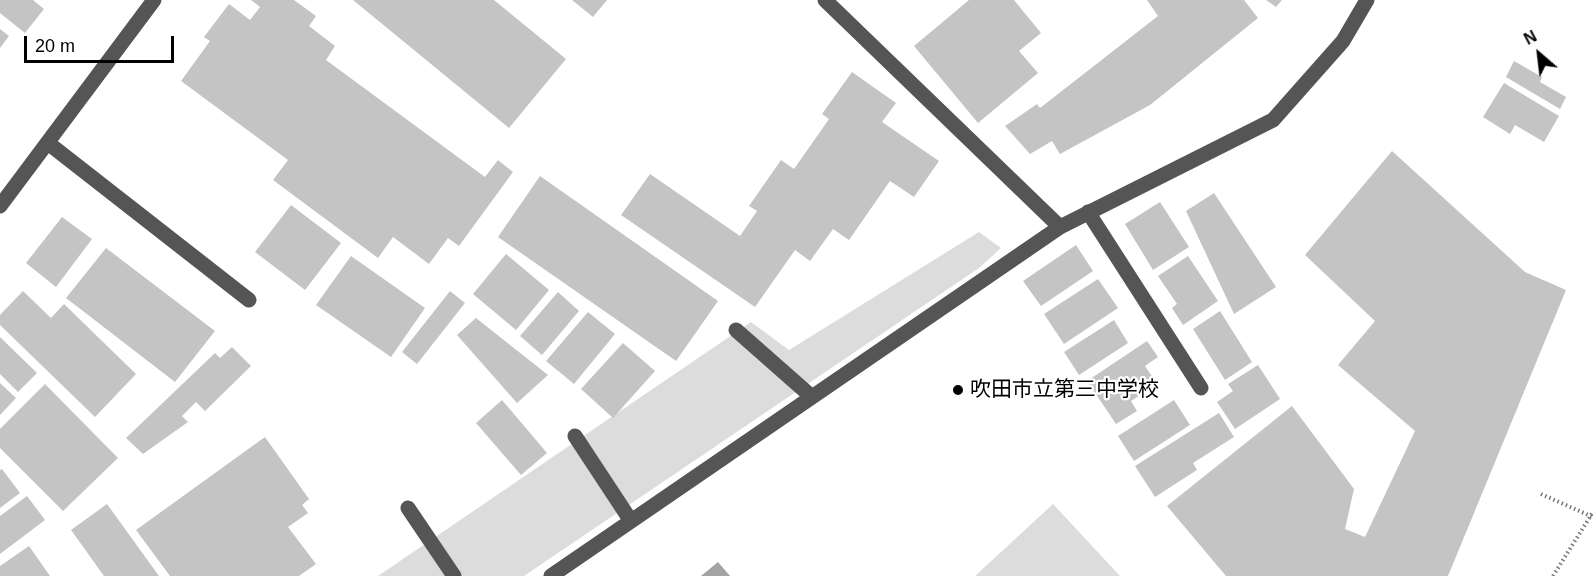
<!DOCTYPE html>
<meta charset="utf-8">
<style>
body{margin:0}
#map{position:relative;width:1593px;height:576px;overflow:hidden;background:#fff;font-family:Arial,sans-serif}
canvas{display:block}
.north{position:absolute;left:1509px;top:24px;width:60px;height:60px;-webkit-text-stroke:4px #fff;paint-order:stroke;rotate:332deg;font-size:16px;font-weight:700;line-height:24px;text-align:center;color:#000}
.north::after{content:'';display:block;margin:auto;width:21px;height:27px;background:#000;clip-path:polygon(50% 0,100% 100%,50% 72%,0 100%)}
.scale{position:absolute;left:24px;top:36px;width:150px;height:27px;box-sizing:border-box;border:3px solid #000;border-top:0;padding-left:8px;font-size:18px;line-height:21px;white-space:nowrap;color:#000;-webkit-text-stroke:4px #fff;paint-order:stroke}
</style>
<div id="map">
<canvas width="1593" height="576"></canvas>
<div class="north">N</div>
<div class="scale">20 m</div>
</div>
<script>
const c = document.querySelector('canvas').getContext('2d');
c.lineJoin = 'round';
function fillPath(path, color) {
  c.fillStyle = color;
  c.fill(path, 'evenodd');
}
function toPath(rows) {
  const path = new Path2D();
  for (const r of rows) {
    path.moveTo(r[0], r[1]);
    for (let i = 2; i < r.length; i += 2) path.lineTo(r[i], r[i + 1]);
  }
  return path;
}
function trace(path, color, width, dash) {
  c.strokeStyle = color;
  c.lineWidth = width;
  c.lineCap = dash ? 'butt' : 'round';
  c.setLineDash(dash || []);
  c.stroke(path);
}
function label(font, color, halo, rows, align = 'center') {
  c.font = font + ' Arial,"Noto Sans JP",sans-serif';
  c.lineWidth = 4.5;
  c.setLineDash([]);
  c.textBaseline = 'middle';
  c.strokeStyle = halo;
  c.fillStyle = color;
  for (const [text, x, y, turn = 0] of rows) {
    c.save();
    c.translate(x, y);
    c.rotate((+turn || 0) * Math.PI / 180);
    c.textAlign = isNaN(turn) ? turn : align;
    if (halo) c.strokeText(text, 0, 0);
    c.fillText(text, 0, 0);
    c.restore();
  }
}
fillPath(toPath([
 [979,232,1001,248,979,268,524,576,378,576,751,322,789,350],
 [1053,504,1120,576,975,576]
]), '#dcdcdc');
fillPath(toPath([
 [718,562,730,576,701,576]
]), '#a3a3a3');
fillPath(toPath([
 [0,0,33,0,44,9,25,33,0,13],
 [251,0,294,0,316,16,309,26,335,46,326,60,485,177,498,160,513,172,459,246,448,238,429,264,393,237,378,258,273,180,288,160,181,81,210,41,204,37,229,4,250,20,260,7],
 [353,0,494,0,566,59,509,128],
 [572,0,607,0,593,17],
 [969,0,1014,0,1041,33,1019,51,1038,73,978,123,914,46],
 [1147,0,1244,0,1258,18,1150,105,1060,154,1052,141,1030,154,1005,126,1037,104,1040,108,1158,16],
 [1266,0,1282,0,1276,7],
 [0,29,9,36,0,48],
 [1514,61,1542,77,1540,82,1566,97,1560,109,1506,77],
 [852,72,896,103,882,122,939,161,914,197,890,181,849,240,833,229,810,261,795,250,755,307,621,215,650,174,740,236,757,211,749,206,781,160,794,169,829,119,822,114],
 [1504,83,1559,116,1544,142,1515,125,1510,134,1483,117],
 [1392,151,1525,272,1566,290,1448,576,1226,576,1167,506,1292,406,1354,489,1345,529,1365,537,1415,431,1338,365,1375,321,1305,255],
 [540,176,718,301,676,361,498,237],
 [1214,193,1276,287,1234,314,1186,211],
 [1160,202,1189,247,1153,270,1125,224],
 [291,205,341,243,305,290,255,252],
 [62,217,92,239,56,287,26,263],
 [1076,245,1093,271,1041,306,1023,281],
 [106,248,215,331,175,382,66,298],
 [506,254,549,290,516,330,473,294],
 [351,256,425,308,391,357,316,305],
 [1188,256,1218,301,1183,325,1172,308,1177,304,1158,276],
 [1098,279,1118,308,1064,344,1044,314],
 [23,291,51,318,64,304,136,374,95,417,0,325,0,315],
 [450,291,465,303,417,364,402,352],
 [558,292,579,311,542,355,520,336],
 [1220,311,1252,362,1225,380,1193,329],
 [588,312,615,334,574,384,546,361],
 [476,318,548,375,517,403,457,335],
 [1114,320,1128,343,1079,375,1064,352],
 [0,337,37,373,18,392,0,374],
 [1147,341,1158,357,1145,366,1157,384,1131,401,1137,411,1116,424,1087,381],
 [623,343,655,371,613,418,581,389],
 [232,347,251,366,205,411,196,402,182,416,188,422,143,454,126,438,215,353,220,358],
 [1258,365,1280,399,1235,429,1217,402,1233,391,1228,384],
 [0,383,16,398,0,415],
 [45,384,118,458,63,511,0,448,0,429],
 [502,400,547,453,521,475,476,423],
 [1174,400,1190,425,1134,461,1118,436],
 [1219,413,1234,437,1193,463,1197,470,1155,497,1135,466],
 [265,437,309,499,302,505,308,513,288,527,316,564,299,576,170,576,136,530],
 [2,469,20,493,0,508,0,470],
 [27,496,45,520,0,554,0,516],
 [107,504,159,576,104,576,71,530],
 [29,546,50,576,0,576,0,566]
]), '#c4c4c4');
trace(toPath([
 [1541,494,1593,517],
 [1553,576,1593,512]
]), '#777', 4, [1.5, 3]);
trace(toPath([
 [825,0,1060,227],
 [48,143,249,300],
 [0,206,154,0],
 [1088,212,1201,388],
 [736,330,812,397],
 [575,436,631,521],
 [408,508,454,576],
 [551,576,1060,227,1273,120,1343,41,1367,0]
]), '#555', 15);
for (const [x, y, r, color] of [
 [958,390,6,"#000"]
]) {
  const dot = new Path2D();
  dot.arc(x, y, r, 0, 2 * Math.PI);
  c.fillStyle = color;
  c.fill(dot);
  trace(dot, '#fff', 2);
}
label('21px', '#000', '#fff', [
 ["吹田市立第三中学校",970,390]
], 'left');
</script>
